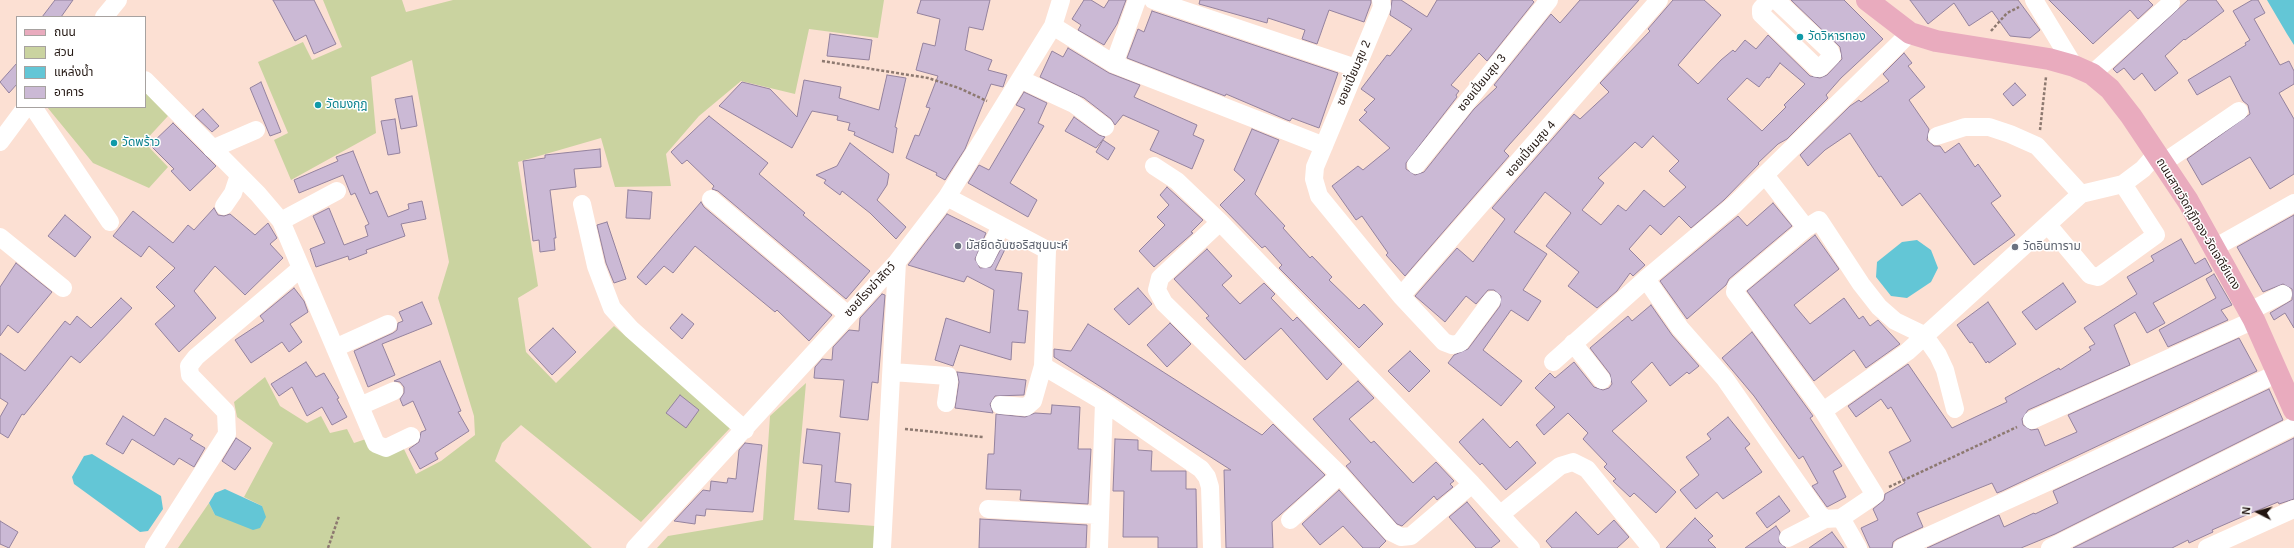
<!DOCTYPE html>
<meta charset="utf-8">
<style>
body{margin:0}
#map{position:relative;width:2294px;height:548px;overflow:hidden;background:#fce0d3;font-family:Helvetica,"Noto Sans Thai",sans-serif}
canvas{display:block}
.legend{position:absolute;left:16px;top:16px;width:130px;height:92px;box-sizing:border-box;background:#fff;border:1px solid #a7a2a0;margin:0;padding:5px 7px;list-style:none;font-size:12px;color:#221611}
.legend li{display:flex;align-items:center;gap:8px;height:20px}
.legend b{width:20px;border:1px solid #a7a2a0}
.north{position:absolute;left:2238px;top:492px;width:40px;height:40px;-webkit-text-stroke:3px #fff;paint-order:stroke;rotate:276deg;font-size:11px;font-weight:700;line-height:16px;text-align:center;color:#221611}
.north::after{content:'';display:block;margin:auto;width:14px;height:18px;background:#221611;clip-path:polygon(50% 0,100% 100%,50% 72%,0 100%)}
</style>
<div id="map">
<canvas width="2294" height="548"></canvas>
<ul class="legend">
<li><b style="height:5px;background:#e9abbe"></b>ถนน</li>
<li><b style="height:11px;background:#cad3a0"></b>สวน</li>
<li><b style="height:11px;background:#63c6d6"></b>แหล่งน้ำ</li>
<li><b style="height:11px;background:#cbb9d5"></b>อาคาร</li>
</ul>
<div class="north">N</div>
</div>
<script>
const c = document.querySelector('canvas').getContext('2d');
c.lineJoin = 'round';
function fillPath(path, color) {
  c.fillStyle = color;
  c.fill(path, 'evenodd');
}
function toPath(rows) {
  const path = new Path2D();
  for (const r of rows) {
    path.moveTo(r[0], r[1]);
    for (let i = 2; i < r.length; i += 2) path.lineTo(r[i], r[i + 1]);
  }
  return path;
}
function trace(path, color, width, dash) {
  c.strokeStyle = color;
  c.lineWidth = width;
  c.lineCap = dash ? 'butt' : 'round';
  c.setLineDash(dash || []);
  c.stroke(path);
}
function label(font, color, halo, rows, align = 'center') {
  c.font = font + ' Helvetica,"Noto Sans Thai",sans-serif';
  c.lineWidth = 3;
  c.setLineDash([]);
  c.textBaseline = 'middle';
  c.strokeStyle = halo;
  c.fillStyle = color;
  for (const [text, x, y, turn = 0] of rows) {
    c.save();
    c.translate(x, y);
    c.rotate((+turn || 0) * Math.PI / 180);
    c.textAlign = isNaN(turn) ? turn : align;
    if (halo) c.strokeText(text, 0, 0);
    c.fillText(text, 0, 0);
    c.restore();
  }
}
fillPath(toPath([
 [323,0,402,0,406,12,453,0,884,0,878,38,809,29,795,94,741,81,699,116,666,154,671,186,615,187,601,138,518,162,538,286,518,298,526,352,556,383,614,326,732,426,641,522,521,425,502,443,495,461,592,548,178,548,209,503,215,515,262,506,244,497,273,443,237,417,234,402,265,377,280,406,307,423,321,416,330,433,347,429,354,443,366,439,402,445,416,474,441,461,475,435,474,416,438,298,449,262,412,60,371,77,376,133,291,180,274,140,288,133,258,62,303,42,312,60,342,47],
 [145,92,168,116,144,142,168,167,149,188,93,163,47,107,145,107],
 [806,383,794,520,875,526,874,548,657,548,668,536,763,520,770,416]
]), '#cad3a0');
fillPath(toPath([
 [2267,0,2294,0,2294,45,2287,34],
 [1917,240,1931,250,1938,268,1931,282,1907,298,1891,296,1876,277,1877,262,1902,242],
 [92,454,161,496,163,509,148,531,140,532,74,484,72,477,84,456],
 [225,489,262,506,266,517,260,528,253,530,215,515,209,503,215,493]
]), '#63c6d6');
const building = toPath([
 [55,0,73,0,61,17,42,17,55,0],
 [273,0,314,0,336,44,314,54,306,35,295,41,273,0],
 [921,0,990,0,983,30,969,27,965,50,992,60,988,70,1007,75,1003,87,991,84,965,149,945,180,936,175,937,173,906,158,915,135,919,136,930,108,926,107,938,76,916,70,923,43,935,46,940,19,917,13,921,0],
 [1084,0,1091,0,1104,8,1109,0,1126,0,1117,24,1104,45,1078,30,1081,25,1072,19,1084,0],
 [1200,0,1371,0,1371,3,1364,22,1329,10,1317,44,1302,39,1305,30,1268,18,1267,23,1199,4,1200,0],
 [1392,0,1401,0,1427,17,1437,0,1532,0,1534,2,1487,61,1479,53,1451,85,1459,91,1456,95,1457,97,1406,163,1406,169,1415,175,1424,172,1474,109,1497,87,1494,85,1551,14,1560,23,1580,0,1639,0,1509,145,1504,151,1509,156,1405,276,1386,255,1388,253,1362,216,1356,220,1332,186,1358,166,1363,170,1390,148,1359,120,1367,112,1364,110,1375,99,1361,89,1387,55,1390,56,1412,29,1390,15,1392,0],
 [1673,0,1704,0,1721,15,1678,65,1698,84,1721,60,1733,50,1735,52,1745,40,1756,49,1768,35,1810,76,1820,78,1827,75,1842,59,1840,47,1791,0,1844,0,1883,39,1841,78,1826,95,1828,98,1787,139,1778,144,1758,163,1759,164,1724,200,1691,228,1679,216,1661,235,1650,225,1629,249,1645,265,1633,276,1630,273,1617,291,1597,308,1568,286,1579,272,1546,246,1571,213,1545,192,1514,232,1547,254,1523,290,1541,301,1528,321,1511,310,1483,350,1522,381,1501,406,1448,363,1454,355,1468,349,1500,306,1501,296,1494,290,1488,290,1476,304,1466,296,1445,322,1415,296,1457,248,1473,262,1505,219,1492,208,1574,114,1580,119,1609,92,1600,83,1650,31,1648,29,1673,0],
 [1780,63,1805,84,1784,105,1786,107,1762,131,1727,99,1747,78,1759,87,1767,77,1769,78,1780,63],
 [1653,136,1679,161,1669,171,1686,187,1664,207,1644,190,1626,211,1618,205,1601,225,1582,210,1604,183,1598,178,1635,142,1642,148,1653,136],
 [1910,0,2018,0,2040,30,2030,38,2010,36,1992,11,1969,26,1954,3,1928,24,1910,0],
 [2049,0,2148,0,2153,5,2138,19,2130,10,2093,44,2049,0],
 [2188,0,2216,0,2224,11,2185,40,2184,39,2165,56,2178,73,2155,91,2142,73,2134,80,2124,68,2117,73,2113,69,2188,0],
 [2252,0,2258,0,2265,13,2254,19,2280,65,2289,61,2294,71,2294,84,2279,93,2294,119,2294,174,2270,189,2250,157,2202,185,2187,159,2250,114,2248,105,2243,101,2230,76,2197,95,2188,80,2246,45,2245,43,2250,40,2233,11,2252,0],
 [1152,11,1338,73,1319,128,1292,118,1290,121,1287,120,1226,94,1225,96,1127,58,1138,29,1144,32,1152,11],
 [830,34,872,40,869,60,827,56,830,34],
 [1068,48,1109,73,1140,85,1134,97,1197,125,1193,135,1204,140,1192,169,1150,150,1159,131,1123,115,1115,125,1111,119,1084,98,1040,77,1052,51,1063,57,1068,48],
 [1904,53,1912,63,1908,66,1925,87,1909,100,1929,129,1927,140,1934,146,1940,146,1945,153,1959,143,1975,167,1978,164,2001,196,1991,203,2015,235,1974,265,1920,193,1902,206,1881,176,1879,177,1850,133,1825,150,1808,166,1800,155,1850,106,1859,100,1861,102,1889,81,1883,74,1904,53],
 [17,63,17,84,9,93,0,82,17,63],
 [887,75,906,78,895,127,897,128,893,153,854,135,855,132,848,130,850,123,837,120,838,116,812,111,792,148,719,106,742,82,770,89,797,117,804,80,841,87,839,98,879,110,887,75],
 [261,82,281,132,270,136,250,88,261,82],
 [2015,83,2026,95,2013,106,2003,94,2015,83],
 [1024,92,1047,103,1038,123,1044,126,1010,183,1037,200,1028,217,968,183,979,165,989,170,1025,109,1016,105,1024,92],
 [412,96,417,126,401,129,395,99,412,96],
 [203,109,219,126,212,132,195,116,203,109],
 [709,116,768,163,759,174,805,213,803,215,870,271,846,299,718,191,712,189,714,186,687,160,682,164,671,152,709,116],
 [1074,117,1099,135,1105,137,1096,148,1065,131,1074,117],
 [395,119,400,153,388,155,381,121,395,119],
 [173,123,216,166,190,191,171,171,174,169,150,145,173,123],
 [1252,129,1279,140,1255,194,1285,226,1283,228,1310,258,1312,256,1332,277,1329,280,1359,309,1364,304,1383,324,1359,348,1279,268,1282,265,1265,246,1262,248,1220,205,1245,180,1234,170,1252,129],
 [1103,140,1115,148,1108,160,1096,152,1103,140],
 [850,143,889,174,887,185,877,200,906,227,896,239,870,213,842,191,840,195,824,183,826,180,816,175,837,166,850,143],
 [600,149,601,167,574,169,576,187,550,190,556,238,554,238,555,250,540,252,539,240,533,241,523,161,545,158,545,155,600,149],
 [353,151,370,194,377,191,388,217,409,209,408,204,422,201,426,219,401,224,405,236,366,250,367,253,349,260,348,256,316,267,310,249,325,243,313,216,329,208,344,245,368,236,365,226,369,224,355,193,351,195,343,175,299,193,294,180,338,161,336,157,353,151],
 [1167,187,1203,220,1191,232,1193,233,1154,267,1139,251,1165,225,1157,217,1169,205,1160,195,1167,187],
 [628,190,652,192,650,219,626,218,628,190],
 [701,202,704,207,832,315,809,341,777,310,775,312,695,246,673,273,664,266,646,285,637,277,701,202],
 [1773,203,1792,226,1729,279,1726,285,1687,319,1660,281,1738,216,1747,226,1773,203],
 [214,208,218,215,224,216,230,214,255,235,268,223,277,238,270,244,283,258,245,295,215,266,194,291,216,318,179,352,155,324,175,306,156,287,175,268,149,246,141,257,113,236,133,211,173,243,188,225,194,230,214,208],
 [947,214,986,233,975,259,980,268,991,267,1004,243,1007,245,995,270,1022,273,1018,310,1028,311,1025,343,1012,342,1011,360,960,345,953,366,935,360,946,318,990,333,994,290,967,276,964,282,908,265,947,214],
 [65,215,91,237,75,257,48,236,65,215],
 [2294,215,2294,328,2285,313,2274,320,2270,313,2292,300,2292,289,2283,284,2263,292,2237,247,2294,215],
 [607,222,626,279,614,283,606,263,597,225,607,222],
 [1815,235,1839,269,1794,305,1810,324,1844,298,1859,319,1863,316,1870,326,1878,320,1900,344,1866,368,1854,350,1814,381,1747,291,1815,235],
 [2181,239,2195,264,2205,258,2212,271,2153,303,2165,323,2147,333,2135,312,2114,325,2130,365,2028,410,2022,419,2023,425,2031,430,2038,429,2045,446,2077,432,2068,415,2239,338,2257,371,2002,491,1997,493,1992,483,1917,513,1923,527,1897,539,1893,542,1892,548,1870,548,1861,528,1878,520,1873,509,1884,500,1885,494,1905,483,1889,452,1911,441,1891,407,1888,409,1881,399,1856,417,1848,406,1908,364,1952,428,2007,402,2005,398,2059,368,2060,370,2091,350,2089,347,2095,344,2084,328,2137,294,2127,277,2154,261,2151,256,2181,239],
 [1207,249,1232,276,1222,285,1240,304,1264,283,1275,294,1271,298,1293,321,1297,317,1342,364,1327,380,1281,328,1245,360,1206,318,1209,316,1174,279,1207,249],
 [16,263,52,292,18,333,8,325,0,336,0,287,16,263],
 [2214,274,2232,305,2221,310,2228,320,2168,347,2159,330,2216,298,2206,279,2214,274],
 [2063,283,2076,302,2036,330,2022,312,2063,283],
 [294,288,304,301,308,312,290,324,302,342,289,352,282,342,251,363,235,340,264,321,260,316,294,288],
 [1138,288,1152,304,1129,325,1114,309,1138,288],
 [882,294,885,295,878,383,872,382,868,420,840,417,844,380,814,378,815,367,822,359,832,360,833,347,849,330,859,331,860,318,882,294],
 [121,298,132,308,80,363,71,356,24,415,22,414,8,438,0,433,0,417,8,403,0,398,0,353,25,371,65,321,70,325,77,316,91,328,121,298],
 [422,302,432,324,382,344,395,375,368,387,354,351,393,333,397,330,398,323,403,321,399,312,422,302],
 [1988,302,2016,344,1989,363,1988,361,1986,363,1972,342,1970,343,1957,325,1988,302],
 [1651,305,1672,335,1699,366,1689,374,1687,372,1670,386,1652,362,1631,382,1647,401,1612,431,1676,492,1656,513,1634,493,1630,497,1613,481,1616,479,1604,467,1607,464,1583,439,1588,433,1568,413,1544,435,1536,425,1555,407,1535,388,1550,373,1555,378,1574,362,1594,387,1603,390,1609,388,1612,384,1610,374,1590,348,1628,316,1632,321,1651,305],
 [682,314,694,324,682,339,670,328,682,314],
 [1170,323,1191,344,1167,367,1147,345,1170,323],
 [1088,324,1262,435,1273,424,1325,475,1272,522,1273,548,1226,548,1224,470,1231,470,1054,357,1054,349,1071,351,1088,324],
 [553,328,576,352,552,375,529,350,553,328],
 [1752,332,1813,416,1810,418,1842,466,1833,471,1846,497,1827,507,1812,486,1818,483,1803,456,1799,459,1754,396,1722,358,1752,332],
 [1410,351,1430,371,1409,392,1388,371,1410,351],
 [440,361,461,411,458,412,469,431,435,453,438,459,420,469,409,449,419,442,421,432,426,430,413,401,403,406,400,399,404,393,404,387,400,382,394,381,440,361],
 [306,362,316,377,324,373,339,398,337,399,347,417,332,425,322,407,307,416,292,387,279,396,271,384,306,362],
 [957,372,1026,380,1024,395,995,396,990,404,993,413,955,408,959,382,957,372],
 [1358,381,1374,398,1349,419,1371,443,1374,441,1413,483,1436,462,1454,481,1450,484,1453,487,1437,500,1434,496,1402,526,1397,524,1346,466,1351,462,1313,419,1358,381],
 [2269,389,2283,420,2055,534,2021,548,1927,548,1999,515,2004,527,2034,513,2035,514,2058,503,2053,491,2269,389],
 [680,395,699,410,686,428,666,413,680,395],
 [1052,405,1080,407,1078,449,1091,449,1088,504,1020,500,1021,490,986,489,988,454,994,454,996,414,1025,417,1035,413,1051,414,1052,405],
 [123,416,154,436,165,418,193,435,190,439,205,448,194,467,179,458,174,465,132,439,123,454,106,444,123,416],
 [1728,417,1750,444,1745,448,1762,472,1723,499,1717,492,1696,509,1680,490,1699,475,1686,457,1711,439,1707,434,1728,417],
 [1483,419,1510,448,1517,441,1536,463,1506,490,1482,463,1480,465,1459,442,1483,419],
 [807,429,840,433,835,482,851,484,849,512,818,509,822,465,803,463,807,429],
 [236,438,251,448,235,470,222,461,236,438],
 [2294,438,2294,499,2279,504,2278,502,2244,516,2212,530,2213,532,2189,543,2188,540,2172,548,2073,548,2294,438],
 [1115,439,1138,440,1138,450,1152,451,1151,471,1186,471,1186,489,1196,489,1197,548,1158,548,1158,537,1123,537,1124,491,1113,491,1115,439],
 [745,443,762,445,753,512,706,509,705,516,696,515,695,524,674,521,703,490,710,491,711,481,727,483,728,478,736,479,739,450,745,443],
 [1339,490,1386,541,1379,548,1363,548,1343,526,1320,545,1302,524,1339,490],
 [1779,496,1790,511,1767,528,1756,513,1779,496],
 [1467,502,1500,541,1491,548,1476,548,1449,517,1467,502],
 [1576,512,1598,535,1614,520,1629,537,1617,548,1552,548,1546,541,1576,512],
 [1695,518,1713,536,1708,540,1716,548,1666,548,1695,518],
 [980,519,1087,525,1086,548,979,548,980,519],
 [0,521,18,532,9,548,0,544,0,521],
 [1776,526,1780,532,1779,542,1786,548,1745,548,1776,526],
 [1832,532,1844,548,1809,548,1832,532]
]);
fillPath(building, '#cbb9d5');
trace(building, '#94829e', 1);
trace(toPath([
 [1991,31,2007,13,2019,7],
 [822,61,928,78,959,88,987,101],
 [2040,130,2046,77],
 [905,429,983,437],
 [1889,487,2017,427],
 [328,548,339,516]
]), '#8d7970', 2.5, [3, 2]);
trace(toPath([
 [1153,0,1356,68],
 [1381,0,1382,7,1315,167,1314,179,1319,196,1401,296,1444,342,1452,345,1460,343,1492,300],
 [1769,0,1761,9,1761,14,1817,68,1820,68,1832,56,1830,51,1776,0],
 [2034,0,2074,66],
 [104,17,118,0],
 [1053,26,1114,64,1324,146],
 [1114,64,1137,0],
 [2092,74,2171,3],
 [1020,79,1074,104,1105,127],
 [145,80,258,194,281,221,376,444,386,448,411,436],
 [33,107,110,222],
 [1937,136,1965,127,1989,127,2010,134,2037,146,2081,194],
 [0,142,26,107],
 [212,149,256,130],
 [2163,163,2239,111],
 [1416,165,1549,0],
 [1154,166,1177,181,1220,222,1472,484],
 [947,197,1047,250,1043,366,1104,402,1201,469,1207,477,1210,487,1212,548],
 [711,199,848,315],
 [582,204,596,266,612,308,631,329,745,430],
 [224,206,233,193,239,175],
 [281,221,337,191],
 [1220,222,1160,278,1157,290,1164,303,1340,475,1391,532,1401,537,1411,536,1472,484,1531,548],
 [2048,225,2090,275,2098,277,2156,235,2123,184],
 [1806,228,1819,220,1861,284,1879,307,1895,321,1924,335,1938,355,1945,370,1955,409],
 [0,237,63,288],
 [2214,248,2294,203],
 [985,259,1001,226],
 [1646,279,1680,328,1725,379,1819,514,1825,519,1841,518,1875,495,1823,411,1735,292,1736,287,1806,228,1765,175],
 [1401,296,1659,0],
 [2250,311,2283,294],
 [1573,343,1602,380],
 [335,348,388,324],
 [1553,362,1646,279,1734,205,1910,33],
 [892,372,948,376,949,381,946,403],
 [1000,405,1026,407,1033,401,1043,366],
 [360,406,394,391],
 [1823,411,1907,352,2081,194,2123,184,2143,169,2157,153],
 [2032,420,2254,320],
 [988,509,1100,515],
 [1501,514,1560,466,1573,462,1587,469,1651,548],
 [1841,518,1858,548],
 [1290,520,1340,475],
 [1788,538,1825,519],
 [154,548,227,434,226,412,190,375,189,366,196,357,301,268],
 [635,548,897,262,947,197,1053,26,1061,0],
 [882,548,897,262],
 [1099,548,1104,402],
 [1902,548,2074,470,2278,373],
 [2050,548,2294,426],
 [2207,548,2294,509]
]), '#fff', 18);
trace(toPath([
 [1867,0,1910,33,1936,41,2049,59,2074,66,2092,74,2110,89,2131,116,2188,201,2254,320,2294,410]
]), '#e9abbe', 22);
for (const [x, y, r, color] of [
 [1800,37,4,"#0f9aa8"],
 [318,105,4,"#0f9aa8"],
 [114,143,4,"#0f9aa8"],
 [958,246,4,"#6b7280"],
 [2015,247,4,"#6b7280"]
]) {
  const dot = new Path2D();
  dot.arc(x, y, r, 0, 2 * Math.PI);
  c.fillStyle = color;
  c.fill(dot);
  trace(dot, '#fff', 1.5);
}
label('12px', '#0d838f', '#fff', [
 ["วัดวิหารทอง",1808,37],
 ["วัดมงกุฎ",326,105],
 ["วัดพร้าว",122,143]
], 'left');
label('12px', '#221611', '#fff', [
 ["ซอยเปี่ยมสุข 2",1354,73,-67],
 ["ซอยเปี่ยมสุข 3",1482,83,-51],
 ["ซอยเปี่ยมสุข 4",1531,149,-49],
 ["ถนนสายวัดกุฎีทอง-วัดเจดีย์แดง",2198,224,59],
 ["ซอยโรงฆ่าสัตว์",870,290,-47]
]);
label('12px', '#5b616d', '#fff', [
 ["มัสยิดอันซอริสซุนนะห์",966,246],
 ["วัดอินทาราม",2023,247]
], 'left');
</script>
